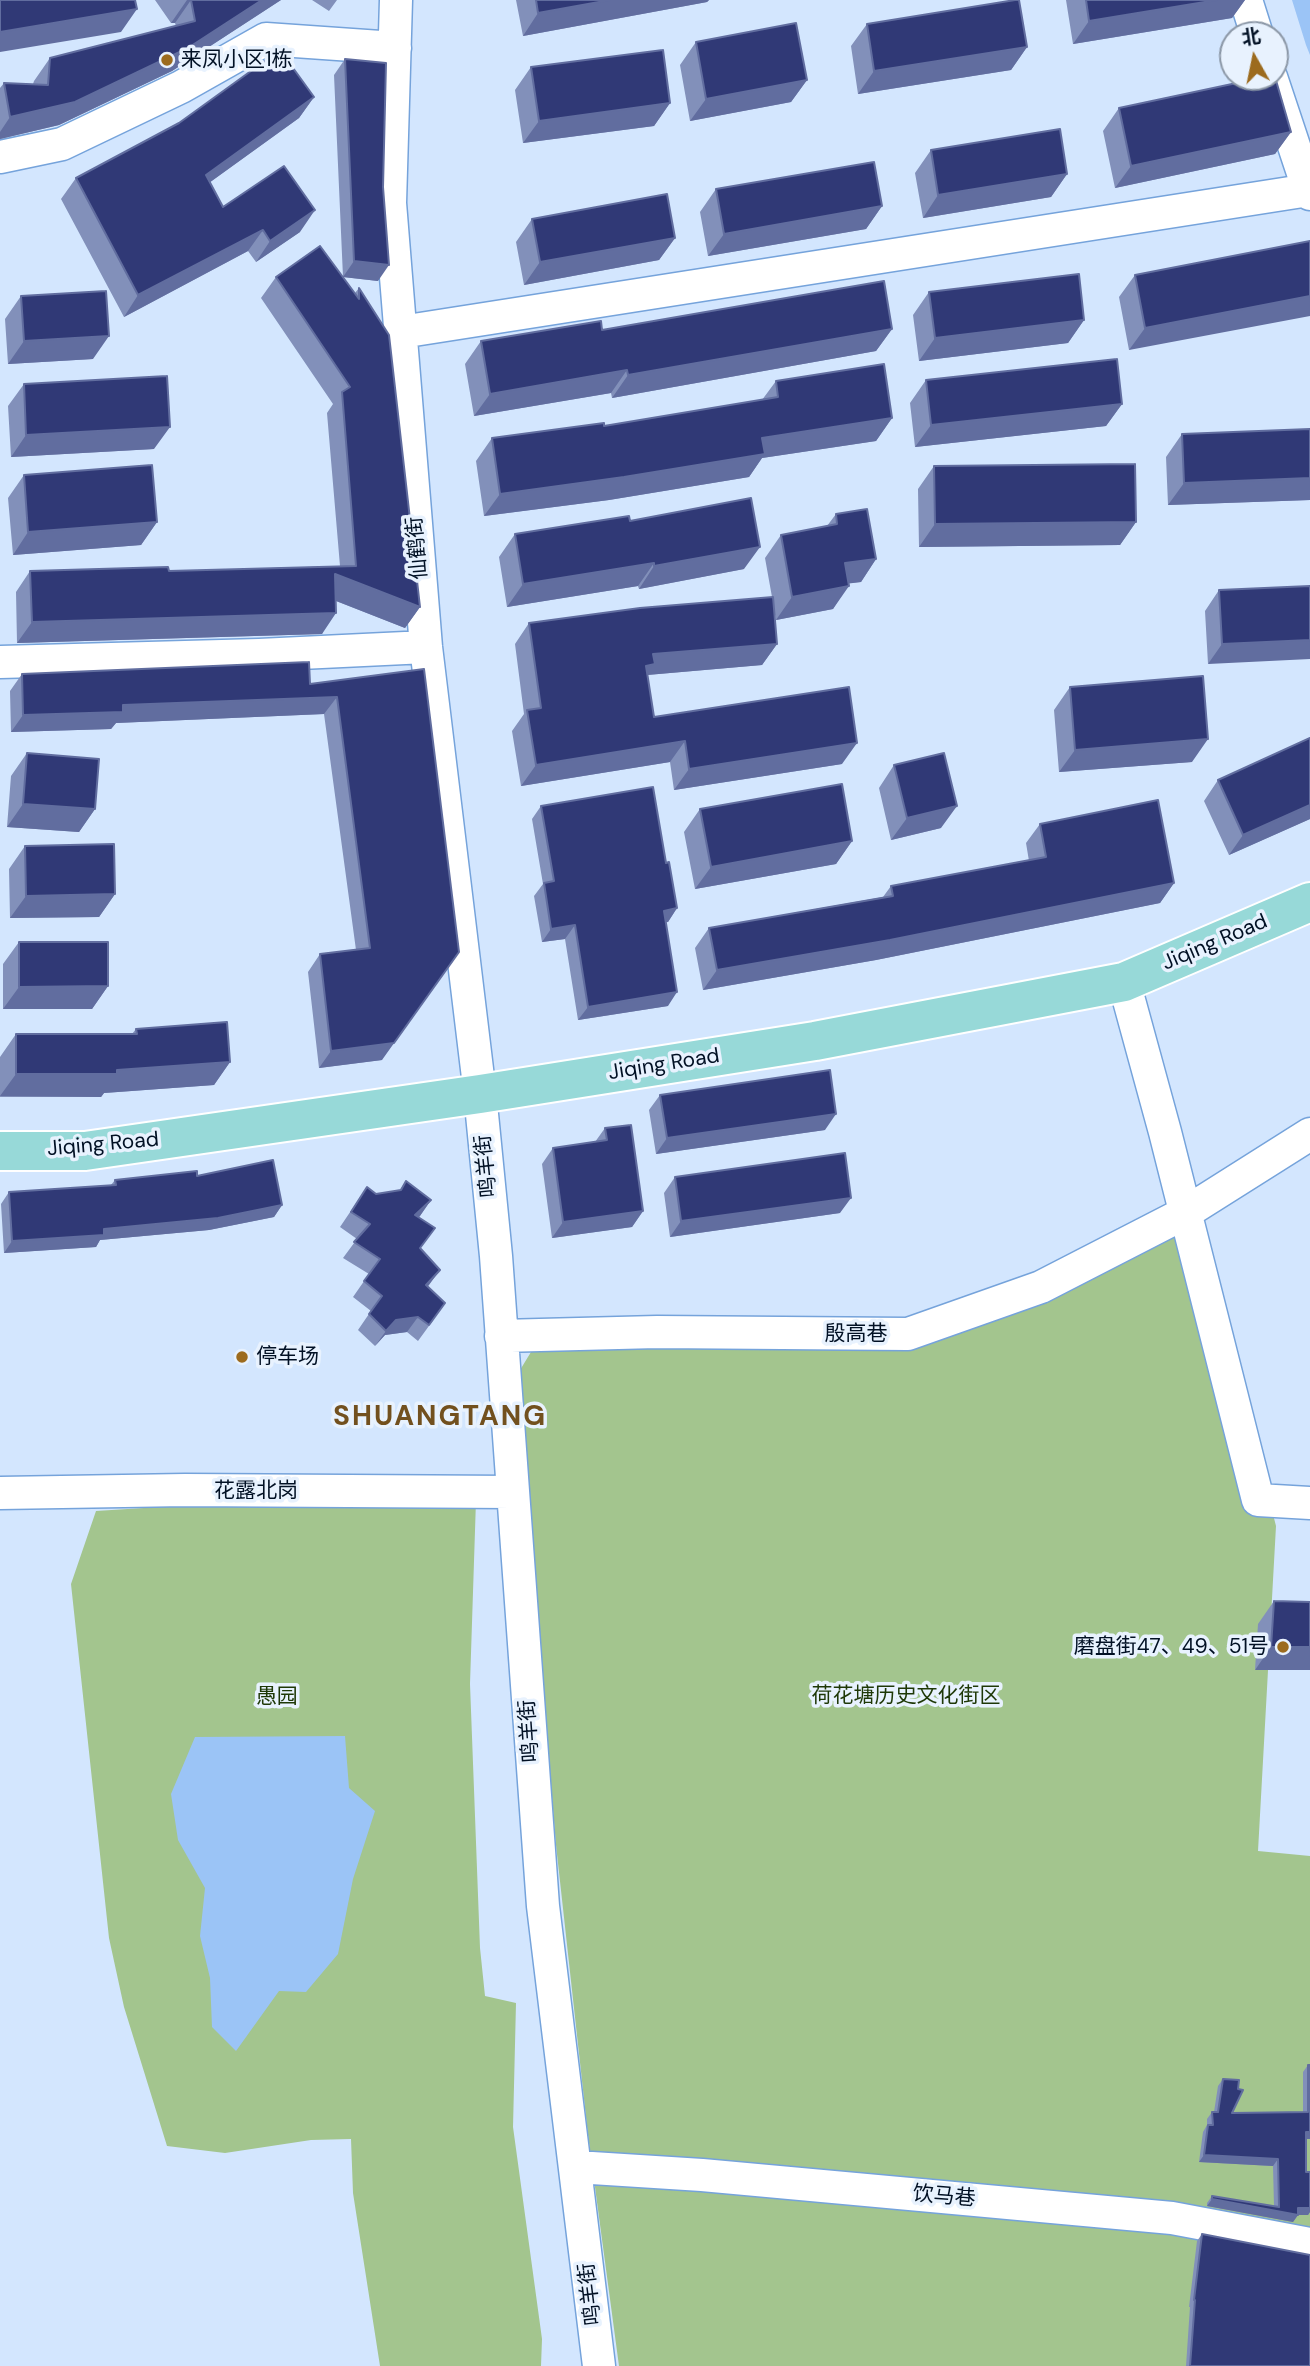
<!DOCTYPE html>
<meta charset="utf-8">
<style>
body{margin:0}
#map{position:relative;width:1310px;height:2366px;overflow:hidden;background:#d3e6fe;font-family:"DM Sans","Noto Sans SC",sans-serif}
canvas{display:block}
.north{position:absolute;left:1219px;top:21px;width:70px;height:70px;box-sizing:border-box;background:#e8f2fe;border:2px solid #8c98a7;border-radius:50%;rotate:351deg;font-size:19px;font-weight:700;line-height:28px;text-align:center;color:#011024}
.north::after{content:'';display:block;margin:auto;width:24px;height:32px;background:#9c6b1e;clip-path:polygon(50% 0,100% 100%,50% 72%,0 100%)}
</style>
<div id="map">
<canvas width="1310" height="2366"></canvas>
<div class="north">北</div>
</div>
<script>
const c = document.querySelector('canvas').getContext('2d');
c.lineJoin = 'round';
function fillPath(path, color) {
  c.fillStyle = color;
  c.fill(path, 'evenodd');
}
function toPath(rows) {
  const path = new Path2D();
  for (const r of rows) {
    path.moveTo(r[0], r[1]);
    for (let i = 2; i < r.length; i += 2) path.lineTo(r[i], r[i + 1]);
  }
  return path;
}
function trace(path, color, width, dash) {
  c.strokeStyle = color;
  c.lineWidth = width;
  c.lineCap = dash ? 'butt' : 'round';
  c.setLineDash(dash || []);
  c.stroke(path);
}
function label(font, color, halo, rows, align = 'center') {
  c.font = font + ' "DM Sans","Noto Sans SC",sans-serif';
  c.lineWidth = 7;
  c.setLineDash([]);
  c.textBaseline = 'middle';
  c.strokeStyle = halo;
  c.fillStyle = color;
  for (const [text, x, y, turn = 0] of rows) {
    c.save();
    c.translate(x, y);
    c.rotate((+turn || 0) * Math.PI / 180);
    c.textAlign = isNaN(turn) ? turn : align;
    if (halo) c.strokeText(text, 0, 0);
    c.fillText(text, 0, 0);
    c.restore();
  }
}
fillPath(toPath([
 [1198,1221,1276,1526,1258,1851,1310,1856,1310,2366,619,2366,588,2135,556,1845,517,1375,531,1352,908,1334],
 [476,1500,470,1684,480,1948,485,1996,516,2003,513,2127,542,2339,541,2366,380,2366,353,2193,351,2139,311,2140,225,2153,167,2146,124,2007,109,1938,71,1584,96,1511,207,1504]
]), '#a3c58e');
fillPath(toPath([
 [1292,0,1310,0,1310,55,1306,45],
 [345,1736,349,1788,375,1811,353,1879,338,1954,306,1992,279,1991,236,2051,212,2027,210,1978,200,1936,205,1888,178,1840,171,1794,195,1737]
]), '#9bc4f6');
const minor = toPath([
 [396,0,390,203,426,647,480,1094,496,1256,543,1906,599,2366],
 [1246,0,1257,35],
 [1271,77,1310,194],
 [0,157,62,144,181,87,266,39,395,48],
 [401,332,1309,190],
 [0,662,259,655,426,647],
 [1124,982,1165,1132,1258,1500,1310,1503],
 [501,1336,657,1332,908,1334,1041,1287,1185,1213,1310,1134],
 [0,1493,185,1490,512,1492],
 [576,2167,702,2175,1172,2218,1310,2244]
]);
const major = toPath([
 [0,1151,85,1151,480,1094,815,1041,1124,982,1310,902]
]);
trace(minor, '#75a3db', 35);
trace(major, '#fff', 42);
trace(minor, '#fff', 32);
trace(major, '#97d9d8', 38);
fillPath(toPath([
 [155,0,281,0,172,71,59,125,0,139,0,88,4,83,33,84,34,81,50,58,176,26,175,23,171,23],
 [312,0,337,0,329,11],
 [516,0,709,0,707,2,523,36],
 [1066,0,1245,0,1232,18,1073,44],
 [867,24,1027,47,1011,70,858,94,851,46],
 [696,42,807,80,791,102,690,121,680,65],
 [345,59,378,281,343,277,355,293,359,288,420,607,405,628,336,601,322,634,17,643,16,592,30,571,169,571,340,566,327,413,333,404,261,298,276,277,343,277,334,75],
 [531,67,670,103,654,126,523,143,515,90],
 [314,97,299,118,210,182,223,207,300,232,256,262,248,251,124,317,61,199,76,178],
 [1119,108,1291,132,1275,154,1115,188,1103,131],
 [931,150,1067,174,1051,197,923,218,915,173],
 [716,189,882,206,866,229,708,256,700,212],
 [532,219,675,238,659,260,524,285,516,242],
 [1310,241,1129,350,1119,297,1135,275],
 [929,292,1084,320,1068,343,919,361,913,315],
 [21,296,93,359,8,364,5,319],
 [892,329,876,351,612,398,611,393,474,416,465,364,481,341,602,330],
 [926,380,1122,404,1106,426,915,447,910,403],
 [776,381,892,418,876,441,762,458,749,477,609,500,484,516,476,461,492,438,604,426,762,400],
 [24,384,154,449,11,457,8,406],
 [1310,429,1310,500,1168,505,1166,457,1182,434],
 [934,466,1136,522,1120,545,919,547,918,489],
 [24,475,157,522,141,545,13,555,8,498],
 [836,514,876,559,861,582,849,583,833,609,776,620,773,603,777,644,762,665,647,675,654,717,842,764,674,790,670,762,521,786,512,731,524,714,515,644,529,623,772,597,765,558,781,535,827,526],
 [630,521,744,569,639,589,638,586,507,607,499,557,515,534],
 [1310,586,1208,664,1205,611,1219,590],
 [424,669,382,1060,319,1068,308,972,320,954,356,950,324,714,116,723,111,729,11,732,10,691,22,674,310,684],
 [1070,687,1192,762,1059,772,1054,710],
 [27,753,95,809,79,832,7,827,11,776],
 [894,765,941,828,891,840,879,788],
 [1218,780,1310,819,1229,855,1204,801],
 [541,806,666,863,677,908,668,922,666,922,668,1006,578,1020,565,939,542,942,534,896,543,884,532,819],
 [700,809,852,841,836,864,695,889,684,832],
 [1040,824,1174,883,1160,903,876,960,703,990,695,948,709,928,883,897,891,886,1029,861,1026,843],
 [25,846,115,894,99,917,10,918,9,869],
 [19,942,108,986,92,1009,3,1009,3,964],
 [136,1029,230,1062,214,1085,104,1093,101,1097,0,1097,0,1057,16,1034,132,1034],
 [660,1095,825,1130,656,1154,649,1110],
 [605,1128,643,1211,632,1227,552,1238,542,1164,553,1148,595,1142],
 [197,1176,282,1205,274,1217,209,1230,100,1240,96,1247,4,1253,1,1204,9,1192,111,1185,115,1180],
 [675,1177,840,1213,670,1237,664,1193],
 [406,1181,431,1200,419,1217,421,1249,434,1319,418,1341,407,1332,385,1335,375,1346,358,1330,371,1311,353,1297,369,1274,343,1258,357,1239,340,1227,367,1187,376,1194,399,1191],
 [1274,1601,1310,1602,1255,1670,1258,1624],
 [1308,2065,1310,2065,1310,2139,1306,2139,1306,2172,1310,2172,1310,2212,1308,2215,1298,2215,1293,2222,1207,2206,1207,2203,1212,2196,1274,2206,1273,2166,1199,2162,1203,2132,1207,2125,1207,2119,1212,2112,1214,2112,1218,2086,1223,2079,1238,2089,1232,2113,1303,2112,1303,2072],
 [1202,2234,1310,2366,1186,2366,1190,2307,1189,2307,1197,2241]
]), '#8290ba');
fillPath(toPath([
 [187,0,191,0,175,23,171,23],
 [262,0,281,0,172,71,59,125,0,139,0,132,10,117],
 [610,0,709,0,707,2,523,36,538,13],
 [1217,0,1245,0,1232,18,1073,44,1089,21],
 [137,9,121,32,0,52,0,32],
 [1027,47,1011,70,858,94,874,71],
 [807,80,791,102,690,121,706,99],
 [314,97,299,118,191,196,206,175],
 [670,103,654,126,523,143,539,121],
 [1291,132,1275,154,1115,188,1131,166],
 [1067,174,1051,197,923,218,938,195],
 [882,206,866,229,708,256,724,234],
 [315,210,300,232,256,262,270,241],
 [263,230,248,251,124,317,138,295],
 [675,238,659,260,524,285,540,262],
 [354,261,389,265,378,281,343,277],
 [1310,296,1310,316,1129,350,1145,328],
 [1084,320,1068,343,919,361,935,338],
 [892,329,876,351,612,398,628,375],
 [109,336,93,359,8,364,24,341],
 [627,370,611,393,474,416,490,394],
 [1122,404,1106,426,915,447,931,425],
 [892,418,876,441,762,458,749,477,609,500,484,516,500,494,762,438],
 [170,427,154,449,11,457,26,435],
 [1310,478,1310,500,1168,505,1184,483],
 [157,522,141,545,13,555,28,532],
 [1136,522,1120,545,919,547,935,524],
 [760,547,744,569,639,589,654,566],
 [876,559,861,582,829,586,845,563],
 [654,563,638,586,507,607,523,584],
 [335,574,420,607,405,628,321,595],
 [849,586,833,609,776,620,792,597],
 [336,613,322,634,17,643,32,622],
 [1310,640,1310,659,1208,664,1222,644],
 [777,644,762,665,647,675,631,687,653,654],
 [337,697,324,714,116,723,111,729,11,732,23,715,123,705],
 [1208,739,1192,762,1059,772,1075,750],
 [685,741,670,762,521,786,536,765],
 [857,743,842,764,674,790,689,769],
 [23,804,95,809,79,832,7,827],
 [1310,805,1310,819,1229,855,1243,835],
 [957,806,941,828,891,840,907,818],
 [852,841,836,864,695,889,711,867],
 [1174,883,1160,903,876,960,703,990,717,970],
 [115,894,99,917,10,918,26,896],
 [677,908,668,922,655,924,664,911],
 [575,925,565,939,542,942,551,929],
 [459,952,382,1060,319,1068,331,1051],
 [108,986,92,1009,3,1009,19,987],
 [677,992,668,1006,578,1020,588,1007],
 [230,1062,214,1085,104,1093,101,1097,0,1096,16,1074,117,1070],
 [836,1114,825,1130,656,1154,667,1138],
 [851,1198,840,1213,670,1237,681,1221],
 [431,1200,420,1216,404,1231,415,1215],
 [282,1205,274,1217,209,1230,100,1240,96,1247,4,1253,12,1241],
 [643,1211,632,1227,552,1238,563,1222],
 [440,1270,429,1285,415,1301,426,1285],
 [418,1317,407,1332,385,1335,375,1346,386,1331,396,1320],
 [1271,1647,1310,1647,1310,1670,1255,1670],
 [1306,2132,1310,2132,1310,2139,1301,2139],
 [1204,2155,1278,2159,1273,2166,1199,2162],
 [1212,2199,1294,2214,1298,2208,1310,2208,1310,2212,1308,2215,1298,2215,1293,2222,1207,2206]
]), '#616d9f');
const building = toPath([
 [0,0,135,0,137,9,0,32,0,0],
 [191,0,262,0,188,48,75,102,10,117,4,83,48,85,50,58,195,21,191,0],
 [536,0,610,0,538,13,536,0],
 [1015,0,1019,0,1027,47,874,71,867,24,1015,0],
 [1086,0,1217,0,1089,21,1086,0],
 [796,23,807,80,706,99,696,42,796,23],
 [280,50,314,97,206,175,223,207,284,166,315,210,270,241,263,230,138,295,76,178,179,123,280,50],
 [663,50,670,103,539,121,531,67,663,50],
 [345,59,386,63,383,187,389,265,354,261,345,59],
 [1265,77,1275,77,1291,132,1131,166,1119,108,1265,77],
 [1060,129,1067,174,938,195,931,150,1060,129],
 [874,162,882,206,724,234,716,189,874,162],
 [667,194,675,238,540,262,532,219,667,194],
 [1310,241,1310,296,1145,328,1135,275,1310,241],
 [320,246,359,299,359,288,389,335,420,607,335,574,336,613,32,622,30,571,168,567,169,571,356,566,342,392,350,387,276,277,320,246],
 [1079,274,1084,320,935,338,929,292,1079,274],
 [884,281,892,329,628,375,627,370,490,394,481,341,601,321,602,330,884,281],
 [106,291,109,336,24,341,21,296,106,291],
 [1117,359,1122,404,931,425,926,380,1117,359],
 [884,364,892,418,762,438,765,454,624,477,500,494,492,438,604,423,604,426,778,397,776,381,884,364],
 [167,376,170,427,26,435,24,384,167,376],
 [1310,429,1310,478,1184,483,1182,434,1310,429],
 [1135,464,1136,522,935,524,934,466,1135,464],
 [152,465,157,522,28,532,24,475,152,465],
 [751,498,760,547,654,566,654,563,523,584,515,534,629,516,630,521,751,498],
 [867,509,876,559,845,563,849,586,792,597,781,535,837,524,836,514,867,509],
 [1310,586,1310,640,1222,644,1219,590,1310,586],
 [773,597,777,644,653,654,655,664,646,666,654,717,849,687,857,743,689,769,685,741,536,765,527,710,541,708,529,623,640,608,773,597],
 [309,662,310,684,424,669,459,952,394,1043,331,1051,320,954,370,948,337,697,123,705,123,712,23,715,22,674,309,662],
 [1203,676,1208,739,1075,750,1070,687,1203,676],
 [1310,738,1310,805,1243,835,1218,780,1310,738],
 [27,753,99,759,95,809,23,804,27,753],
 [944,753,957,806,907,818,894,765,944,753],
 [842,784,852,841,711,867,700,809,842,784],
 [653,787,666,863,669,862,677,908,664,911,677,992,588,1007,575,925,551,929,544,883,554,881,541,806,653,787],
 [1158,800,1174,883,890,940,717,970,709,928,893,896,891,886,1046,857,1040,824,1158,800],
 [114,844,115,894,26,896,25,846,114,844],
 [19,942,108,942,108,986,19,987,19,942],
 [227,1022,230,1062,117,1070,117,1074,16,1074,16,1034,137,1034,136,1029,227,1022],
 [830,1070,836,1114,667,1138,660,1095,830,1070],
 [631,1125,643,1211,563,1222,553,1148,607,1140,605,1128,631,1125],
 [845,1153,851,1198,681,1221,675,1177,845,1153],
 [273,1160,282,1205,218,1218,104,1229,104,1235,12,1241,9,1192,116,1185,115,1180,197,1171,197,1176,273,1160],
 [406,1181,431,1200,415,1215,435,1228,420,1248,440,1270,426,1285,445,1303,429,1325,418,1317,396,1320,386,1331,369,1314,382,1296,364,1281,380,1259,354,1242,370,1224,351,1212,367,1187,376,1194,401,1190,406,1181],
 [1274,1601,1310,1602,1310,1647,1271,1647,1274,1601],
 [1308,2065,1310,2065,1310,2132,1306,2132,1306,2172,1310,2172,1310,2208,1298,2208,1298,2215,1212,2199,1212,2196,1279,2207,1278,2159,1204,2155,1208,2125,1213,2125,1212,2112,1218,2112,1223,2079,1239,2080,1238,2089,1243,2090,1232,2113,1308,2112,1308,2065],
 [1202,2234,1310,2255,1310,2366,1190,2366,1195,2300,1194,2300,1202,2234]
]);
fillPath(building, '#303976');
trace(building, '#616d9f', 2);
for (const [x, y, r, color] of [
 [167,60,7,"#9c6b1e"],
 [242,1357,7,"#9c6b1e"],
 [1283,1647,7,"#9c6b1e"]
]) {
  const dot = new Path2D();
  dot.arc(x, y, r, 0, 2 * Math.PI);
  c.fillStyle = color;
  c.fill(dot);
  trace(dot, '#e8f2fe', 2.5);
}
label('21px', '#011024', '#e8f2fe', [
 ["来凤小区1栋",181,60],
 ["停车场",256,1357],
 ["磨盘街47、49、51号",1269,1647,"right"]
], 'left');
label('21px', '#011024', '#e8f2fe', [
 ["仙鹤街",418,548,-95],
 ["Jiqing Road",1215,943,-23],
 ["Jiqing Road",664,1065,-9],
 ["Jiqing Road",103,1145,-5],
 ["鸣羊街",487,1166,-96],
 ["殷高巷",856,1334],
 ["花露北岗",256,1491],
 ["鸣羊街",530,1731,-94],
 ["饮马巷",944,2197,5],
 ["鸣羊街",591,2294,-97]
]);
label('21px', '#1e3807', '#e8f2fe', [
 ["荷花塘历史文化街区",906,1696],
 ["愚园",277,1697]
]);
c.letterSpacing = '2px';
label('bold 28px', '#72501e', '#e8f2fe', [
 ["SHUANGTANG",440,1418]
]);
c.letterSpacing = '0px';
</script>
